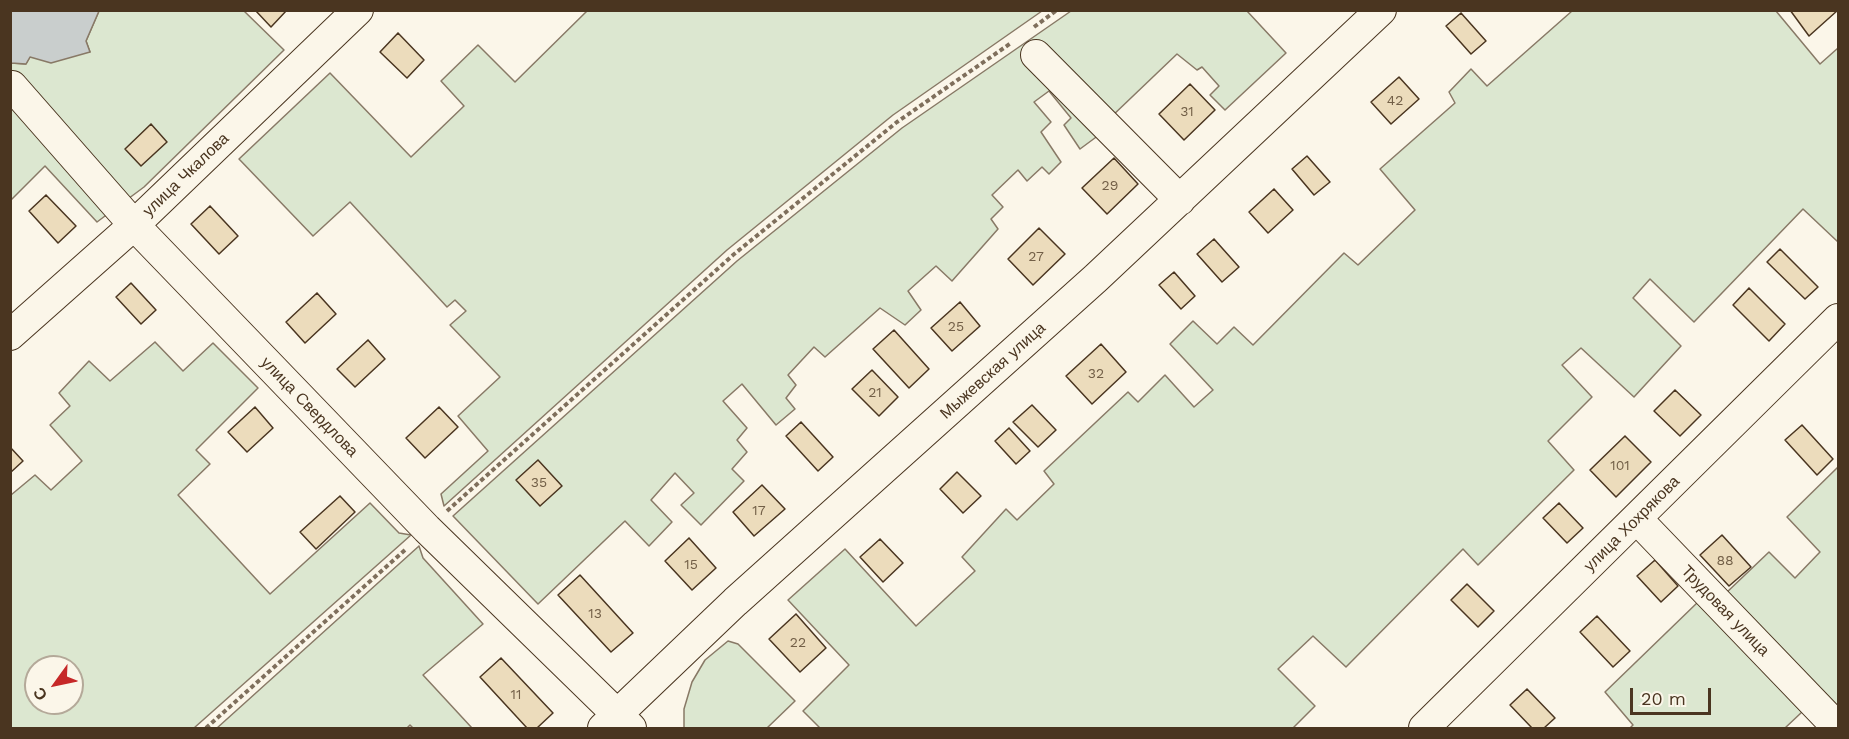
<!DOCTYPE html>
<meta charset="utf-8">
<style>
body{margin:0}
#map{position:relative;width:1849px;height:739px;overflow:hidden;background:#fbf6e9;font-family:"Work Sans",sans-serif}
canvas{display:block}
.frame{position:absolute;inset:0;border:12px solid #4a3520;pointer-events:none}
.north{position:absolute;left:24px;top:655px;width:60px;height:60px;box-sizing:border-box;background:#fbf6e9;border:2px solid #b4a999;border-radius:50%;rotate:237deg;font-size:16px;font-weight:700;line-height:24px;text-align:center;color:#4a3520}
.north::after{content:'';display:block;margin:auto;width:21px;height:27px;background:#c62828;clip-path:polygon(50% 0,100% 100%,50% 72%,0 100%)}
.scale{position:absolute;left:1630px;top:688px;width:81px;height:27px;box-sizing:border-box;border:3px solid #4a3520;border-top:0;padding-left:8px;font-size:18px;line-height:21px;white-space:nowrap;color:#4a3520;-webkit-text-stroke:4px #fbf6e9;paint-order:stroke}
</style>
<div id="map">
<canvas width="1849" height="739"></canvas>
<div class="frame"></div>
<div class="north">С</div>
<div class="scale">20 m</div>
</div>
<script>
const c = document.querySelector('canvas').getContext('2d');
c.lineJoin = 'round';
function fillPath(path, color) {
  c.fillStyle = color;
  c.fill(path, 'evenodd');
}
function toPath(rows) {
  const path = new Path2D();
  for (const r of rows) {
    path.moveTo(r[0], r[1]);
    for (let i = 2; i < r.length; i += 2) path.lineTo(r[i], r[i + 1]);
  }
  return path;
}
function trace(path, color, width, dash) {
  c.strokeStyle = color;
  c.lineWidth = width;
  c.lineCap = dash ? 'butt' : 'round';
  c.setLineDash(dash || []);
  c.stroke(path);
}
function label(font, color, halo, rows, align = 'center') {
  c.font = font + ' "Work Sans",sans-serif';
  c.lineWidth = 4.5;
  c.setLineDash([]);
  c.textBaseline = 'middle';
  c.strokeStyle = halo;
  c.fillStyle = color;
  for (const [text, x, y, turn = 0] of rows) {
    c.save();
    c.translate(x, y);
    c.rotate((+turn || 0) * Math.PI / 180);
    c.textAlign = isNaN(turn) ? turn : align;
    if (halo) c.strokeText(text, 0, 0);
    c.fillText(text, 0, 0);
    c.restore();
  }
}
const green = toPath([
 [99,11,244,11,284,50,144,187,97,222,45,166,11,200,11,63,26,64,30,57,90,52,86,41,99,11],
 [587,11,1042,11,893,115,727,250,444,506,441,494,488,451,458,416,500,377,450,325,466,311,455,300,447,307,350,202,313,236,239,159,330,73,411,157,464,106,441,81,478,45,515,82,587,11],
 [1071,11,1247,11,1286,53,1225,110,1210,95,1219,86,1202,67,1197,70,1177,54,1110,118,1103,132,1080,149,1064,125,1071,118,1049,91,1034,102,1051,122,1041,132,1061,162,1049,174,1042,167,1027,181,1018,170,992,195,1003,207,991,219,998,229,952,281,936,266,908,291,921,310,905,325,880,308,825,357,814,347,788,375,796,385,786,398,795,409,776,425,742,384,723,401,747,428,737,440,747,452,732,469,744,481,701,525,681,505,694,493,675,473,651,500,672,522,649,546,625,521,538,604,453,516,737,261,902,128,1071,11],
 [1572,11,1776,11,1820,64,1838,48,1838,242,1803,209,1694,322,1650,279,1633,298,1681,346,1634,397,1581,348,1562,365,1592,397,1548,441,1574,470,1478,565,1463,549,1346,667,1313,636,1278,669,1315,706,1293,728,820,728,803,711,849,665,788,600,845,549,916,626,975,571,962,557,1006,509,1017,520,1054,484,1044,471,1128,392,1138,402,1165,375,1194,407,1213,390,1170,344,1193,321,1217,344,1234,327,1253,345,1344,253,1358,265,1415,210,1380,169,1455,103,1449,92,1471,69,1487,86,1572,11],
 [155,342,183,371,213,343,258,388,196,450,210,464,178,495,270,594,370,503,399,533,411,535,194,728,11,728,11,495,35,475,51,490,82,461,50,425,70,406,59,393,89,361,110,381,155,342],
 [36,667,72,667,72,703,36,703,36,667],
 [1838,467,1838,707,1837,708,1725,594,1769,552,1795,578,1820,552,1787,517,1838,467],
 [419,546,423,558,483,624,423,675,472,728,413,728,410,725,407,728,217,728,419,546],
 [1698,602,1802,712,1785,728,1630,728,1633,725,1605,692,1698,602],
 [728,641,738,644,795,701,767,728,684,728,684,709,692,682,705,660,728,641]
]);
fillPath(green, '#dce7d0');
trace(green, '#887966', 1.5);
const water = toPath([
 [10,11,99,11,86,41,90,52,51,63,30,57,26,64,11,63,10,11]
]);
fillPath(water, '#c9cecd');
trace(water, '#887966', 1.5);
const building = toPath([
 [255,10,287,10,271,27,255,10],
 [1790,10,1838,10,1809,36,1790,10],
 [1461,13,1486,41,1471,54,1446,26,1461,13],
 [398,33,424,60,407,78,380,52,398,33],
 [1399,77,1419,99,1391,124,1371,102,1399,77],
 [1190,84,1215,110,1184,140,1159,114,1190,84],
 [151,124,167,142,141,166,125,149,151,124],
 [1307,156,1330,182,1314,195,1292,169,1307,156],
 [1114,158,1138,184,1107,214,1082,188,1114,158],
 [1274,189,1293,210,1268,233,1249,212,1274,189],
 [46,195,76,226,58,243,29,211,46,195],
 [210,206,238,236,219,254,191,224,210,206],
 [1039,228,1065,254,1033,285,1008,259,1039,228],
 [1214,239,1239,267,1222,282,1197,254,1214,239],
 [1780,249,1818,287,1805,299,1767,262,1780,249],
 [1174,272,1195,296,1181,309,1159,285,1174,272],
 [131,283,156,310,141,324,116,297,131,283],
 [1749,288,1785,324,1769,341,1733,305,1749,288],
 [317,293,336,314,305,343,286,322,317,293],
 [960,302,980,326,952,351,931,328,960,302],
 [894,330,929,369,909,388,873,349,894,330],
 [368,340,385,359,355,387,337,369,368,340],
 [1101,344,1126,372,1092,404,1066,376,1101,344],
 [872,370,898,397,879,416,852,389,872,370],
 [1675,390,1701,415,1680,436,1654,411,1675,390],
 [1032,405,1056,430,1038,447,1013,422,1032,405],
 [255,407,273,428,247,452,228,432,255,407],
 [439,407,458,427,425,458,406,438,439,407],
 [801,422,833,457,818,471,786,436,801,422],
 [1802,425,1833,459,1817,475,1785,440,1802,425],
 [1009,428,1030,451,1016,464,995,441,1009,428],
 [1625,436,1651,462,1616,497,1590,470,1625,436],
 [10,447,23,461,10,473,10,447],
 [538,460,562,486,540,506,516,480,538,460],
 [957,472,981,496,963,513,940,489,957,472],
 [762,485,785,509,754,536,733,512,762,485],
 [340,496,355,512,316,549,300,532,340,496],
 [1559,503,1583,528,1567,543,1543,518,1559,503],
 [1722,535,1751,567,1729,586,1700,555,1722,535],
 [689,538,716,568,692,590,665,561,689,538],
 [880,539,903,563,883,582,860,557,880,539],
 [1655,560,1678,586,1661,602,1637,576,1655,560],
 [580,575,633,633,611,652,558,595,580,575],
 [1467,584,1494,611,1478,627,1451,600,1467,584],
 [796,614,826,648,800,672,769,639,796,614],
 [1597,616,1630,651,1613,667,1580,632,1597,616],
 [501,658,553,713,537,728,527,728,480,677,501,658],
 [1527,689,1555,718,1544,728,1532,728,1510,705,1527,689]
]);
fillPath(building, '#ecdcbc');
trace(building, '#4a3520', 1.5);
const minor = toPath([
 [1036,55,1180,200],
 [12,86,134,225,427,529,631,728],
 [10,335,134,225,358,10],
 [1637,519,1838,728],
 [603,728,735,602,1096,278,1381,10],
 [1424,728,1838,319]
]);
trace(minor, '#4a3520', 32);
trace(toPath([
 [1034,27,1057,10],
 [447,511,733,255,897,122,1011,43],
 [206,728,406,549]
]), '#7f6f5c', 4, [4.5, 3]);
trace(minor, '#fbf6e9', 30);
label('14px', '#725f47', null, [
 ["42",1395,101],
 ["31",1187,112],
 ["29",1110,186],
 ["27",1036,257],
 ["25",956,327],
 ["32",1096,374],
 ["21",875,393],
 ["101",1620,466],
 ["35",539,483],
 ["17",759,511],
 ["88",1725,561],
 ["15",691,565],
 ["13",595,614],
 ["22",798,643],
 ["11",516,695]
]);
label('16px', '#4a3520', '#fbf6e9', [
 ["улица Чкалова",186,175,-44],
 ["Мыжевская улица",993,371,-42],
 ["улица Свердлова",309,407,46],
 ["улица Хохрякова",1632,524,-45],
 ["Трудовая улица",1725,611,46]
]);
</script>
